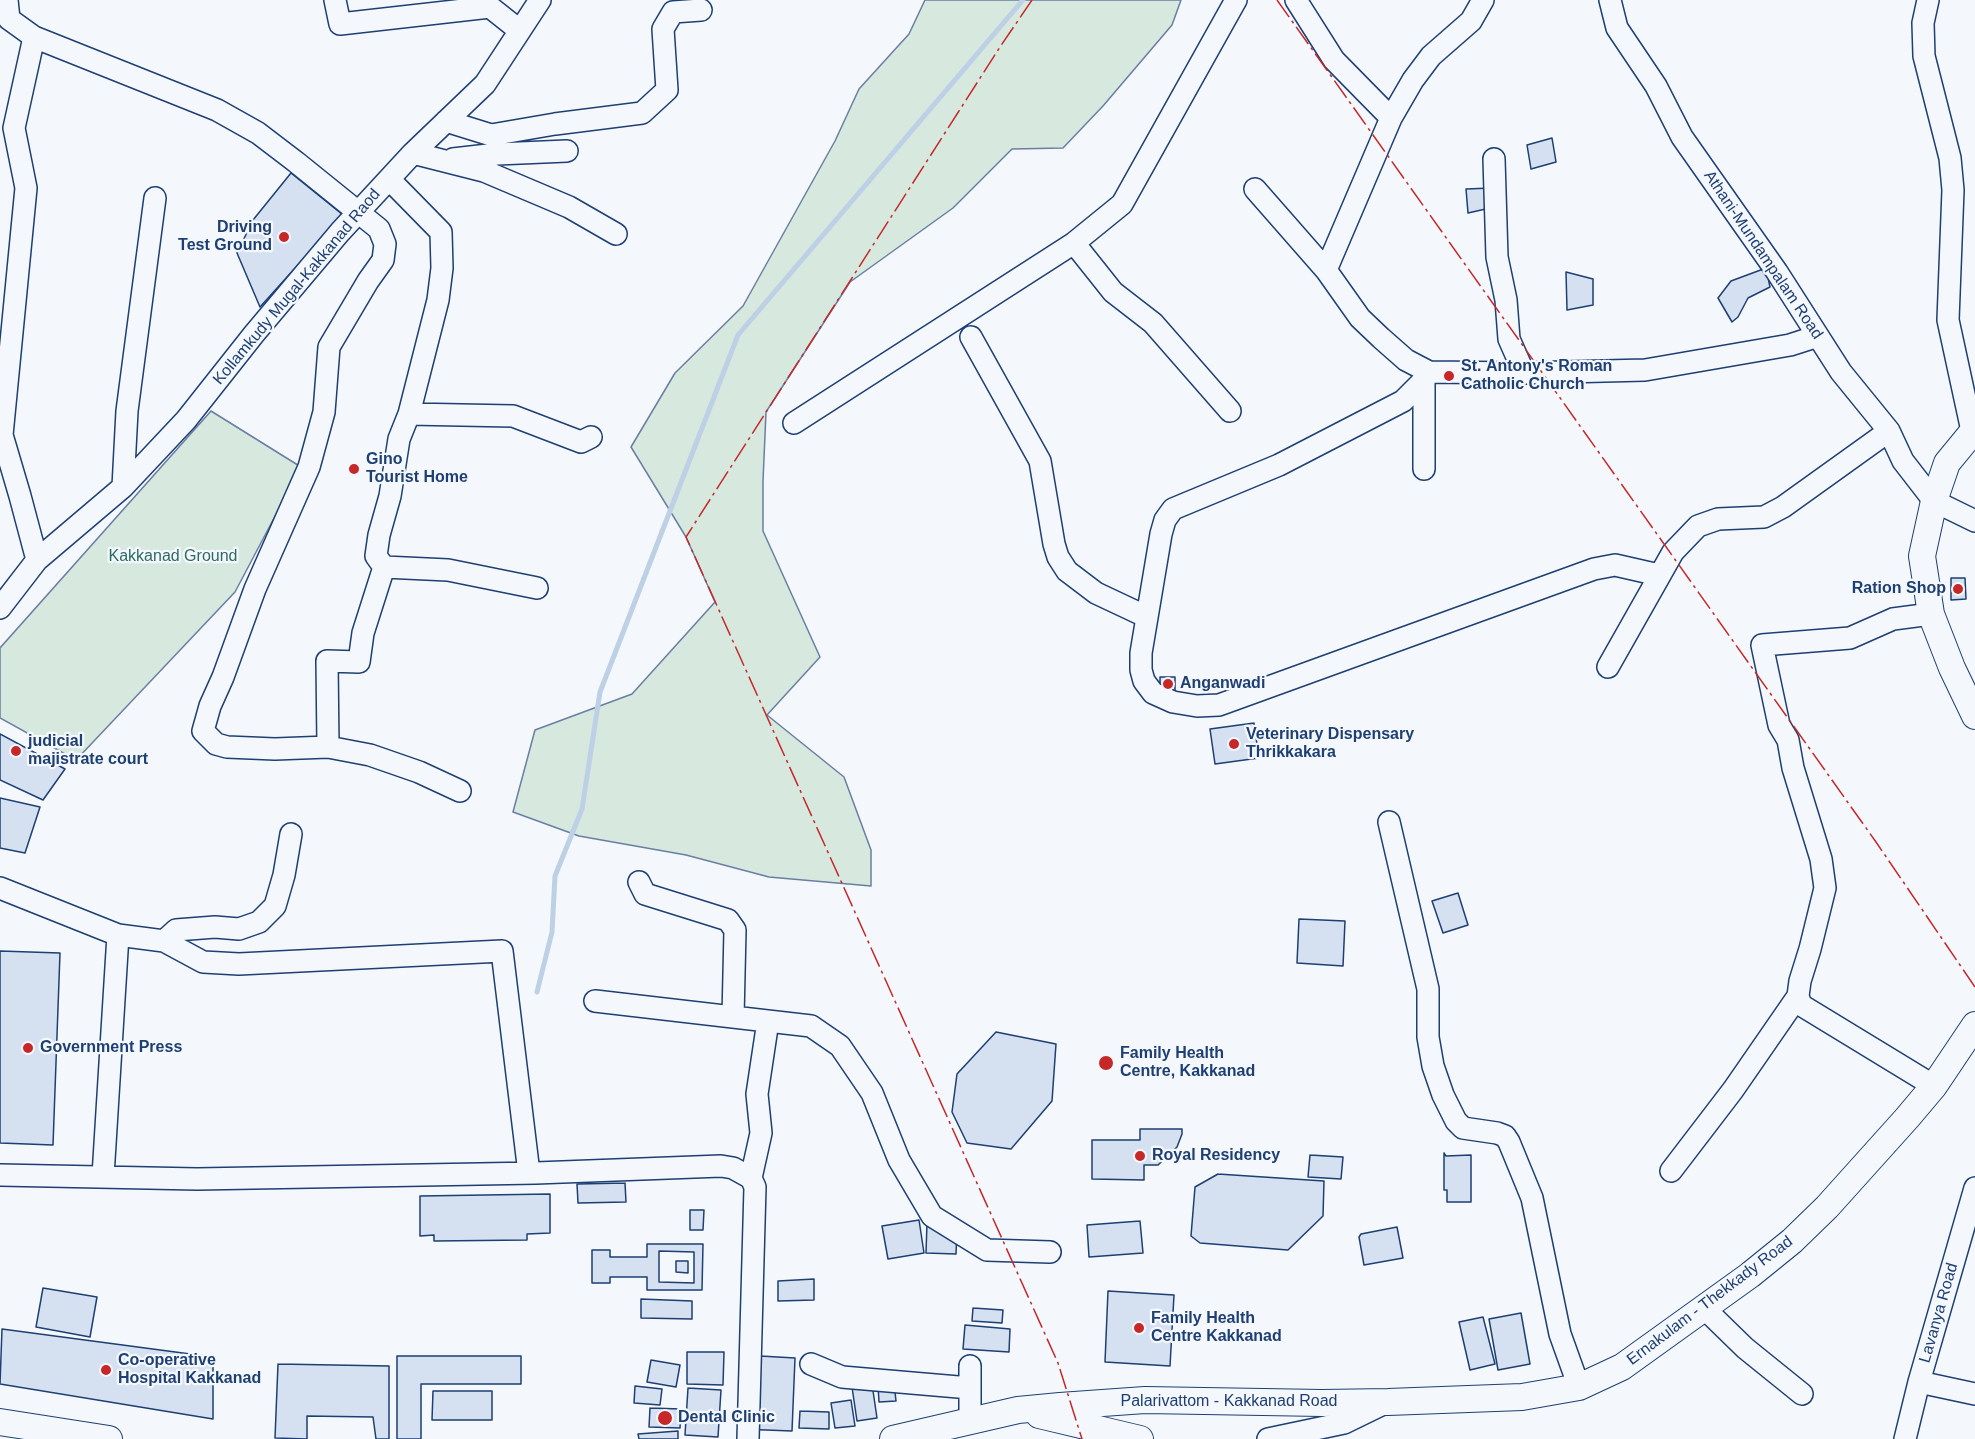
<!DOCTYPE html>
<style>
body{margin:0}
canvas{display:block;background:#f4f7fb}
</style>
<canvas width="1975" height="1439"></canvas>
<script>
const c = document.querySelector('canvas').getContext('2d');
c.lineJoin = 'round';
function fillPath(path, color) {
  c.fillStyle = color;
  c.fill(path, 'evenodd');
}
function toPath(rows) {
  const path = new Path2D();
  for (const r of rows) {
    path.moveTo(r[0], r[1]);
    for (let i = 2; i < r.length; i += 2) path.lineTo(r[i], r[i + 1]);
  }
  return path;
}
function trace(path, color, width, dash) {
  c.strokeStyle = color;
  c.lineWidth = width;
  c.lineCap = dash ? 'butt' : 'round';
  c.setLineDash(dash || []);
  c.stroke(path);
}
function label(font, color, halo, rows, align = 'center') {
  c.font = font + ' Helvetica,sans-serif';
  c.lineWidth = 4.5;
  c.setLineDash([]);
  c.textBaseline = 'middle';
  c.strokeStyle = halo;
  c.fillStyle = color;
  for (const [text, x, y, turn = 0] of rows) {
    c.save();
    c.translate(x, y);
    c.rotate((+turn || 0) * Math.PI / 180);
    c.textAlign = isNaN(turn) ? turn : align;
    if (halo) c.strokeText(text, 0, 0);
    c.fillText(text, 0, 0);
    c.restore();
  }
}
const green = toPath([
 [925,0,1181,0,1172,25,1103,106,1063,148,1012,149,953,208,850,282,766,412,763,481,763,531,820,657,767,715,844,777,871,850,871,886,769,877,686,855,579,836,513,812,535,730,632,694,715,602,686,537,631,447,675,373,743,306,835,141,859,89,909,34,925,0],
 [211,411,301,467,235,592,76,760,0,718,0,648,211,411]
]);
fillPath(green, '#d7e8df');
trace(green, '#687fa3', 1.5);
trace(toPath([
 [537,992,552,932,555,876,582,809,600,692,738,335,1023,0]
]), '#bed0e5', 5);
const building = toPath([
 [1552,138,1556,162,1531,169,1527,145,1552,138],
 [291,173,343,215,260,307,237,253,253,220,291,173],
 [1491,188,1490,208,1468,213,1466,189,1491,188],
 [1766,268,1770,287,1748,298,1738,317,1732,322,1718,298,1731,281,1766,268],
 [1566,272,1593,279,1593,305,1567,310,1566,272],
 [1951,578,1965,578,1966,599,1951,600,1951,578],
 [1160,677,1175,677,1175,695,1160,691,1160,677],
 [1254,723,1259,758,1215,764,1210,729,1254,723],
 [0,734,65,769,43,800,0,780,0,734],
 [0,798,40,807,25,853,0,848,0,798],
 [1458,893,1468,925,1443,933,1432,901,1458,893],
 [1299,919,1345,921,1343,966,1297,963,1299,919],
 [0,951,60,953,53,1145,0,1143,0,951],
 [996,1032,1056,1044,1052,1101,1011,1149,967,1143,952,1112,957,1074,996,1032],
 [1140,1129,1182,1129,1182,1134,1177,1147,1158,1165,1144,1165,1144,1180,1092,1179,1092,1140,1140,1140,1140,1129],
 [1444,1153,1446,1156,1471,1155,1471,1202,1447,1202,1447,1190,1444,1190,1444,1153],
 [1310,1155,1343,1157,1341,1179,1308,1177,1310,1155],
 [1218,1174,1324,1181,1323,1216,1288,1250,1200,1243,1191,1236,1195,1187,1218,1174],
 [625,1183,626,1202,578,1203,577,1184,625,1183],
 [550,1194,550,1233,527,1234,527,1240,434,1241,434,1235,420,1236,420,1196,550,1194],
 [690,1210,704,1210,703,1230,690,1230,690,1210],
 [919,1220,924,1253,888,1259,882,1226,919,1220],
 [1140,1221,1143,1253,1089,1257,1087,1225,1140,1221],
 [927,1223,957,1230,956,1254,926,1253,927,1223],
 [1397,1227,1403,1258,1364,1265,1359,1237,1361,1234,1397,1227],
 [647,1244,703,1244,702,1290,647,1290,647,1277,610,1277,610,1283,592,1283,592,1250,610,1250,610,1257,647,1257,647,1244],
 [659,1251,694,1252,694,1283,659,1282,659,1251],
 [676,1261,688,1261,688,1273,676,1272,676,1261],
 [814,1279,814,1300,778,1301,778,1281,814,1279],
 [43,1288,97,1297,90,1337,36,1327,43,1288],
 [1108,1291,1174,1295,1170,1366,1105,1362,1108,1291],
 [641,1299,692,1301,692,1319,641,1318,641,1299],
 [973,1308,1003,1310,1002,1323,972,1321,973,1308],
 [1521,1313,1530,1364,1498,1370,1489,1319,1521,1313],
 [1483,1317,1495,1364,1470,1370,1459,1322,1483,1317],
 [965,1325,1010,1329,1009,1352,963,1349,965,1325],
 [2,1329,213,1357,213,1419,0,1384,2,1329],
 [687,1352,724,1352,723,1385,687,1384,687,1352],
 [743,1355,795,1358,792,1431,740,1429,743,1355],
 [397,1356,521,1356,521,1384,421,1384,421,1439,397,1439,397,1356],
 [651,1360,680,1365,676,1387,647,1382,651,1360],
 [278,1364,389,1366,389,1439,376,1439,373,1417,307,1416,307,1439,275,1438,278,1364],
 [894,1383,896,1401,879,1402,878,1385,894,1383],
 [872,1384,877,1418,857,1421,852,1387,872,1384],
 [635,1386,662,1389,660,1405,634,1403,635,1386],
 [688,1388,721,1390,718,1437,685,1435,688,1388],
 [433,1391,492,1391,492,1420,432,1420,433,1391],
 [851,1400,855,1426,835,1428,831,1403,851,1400],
 [650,1408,681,1409,680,1428,649,1427,650,1408],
 [800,1411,829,1412,829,1429,799,1428,800,1411],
 [678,1431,678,1439,639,1439,638,1434,678,1431]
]);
fillPath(building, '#d5e0f0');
trace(building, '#1d3f73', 1.5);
const minor = toPath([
 [335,0,340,24,490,7,519,30],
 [1296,0,1334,60,1391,118],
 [1610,0,1617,28,1656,86,1682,137,1777,272,1841,372,1889,431,1903,461,1934,501,1975,521],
 [1928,0,1923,23,1924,56,1950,158,1953,190,1948,320,1972,431],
 [34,37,217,110,258,133,296,162,379,229,385,244,383,260,368,281,329,347,324,412,309,467,255,589,223,677,210,706,203,731,216,744,227,747,275,749,328,747,370,755,419,772,460,791],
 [446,121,491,135,555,124,642,113,667,90,663,29,673,12,701,10],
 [413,153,484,171,569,207,616,234],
 [453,159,497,154,567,151],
 [1494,159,1497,257,1506,300,1509,339,1524,373,1645,370,1790,345,1818,336],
 [389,179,441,232,442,268,438,300,409,414],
 [1255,189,1326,270,1360,318,1381,338,1406,360,1429,372,1524,373],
 [1074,243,1113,292,1153,323,1230,411],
 [1326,270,1391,118,1413,80,1431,56,1471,21,1483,0],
 [971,337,1040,461,1054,544,1058,557,1067,571,1096,593,1147,617],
 [1429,372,1424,380,1403,401,1279,465,1173,509,1165,520,1161,534,1141,653,1141,670,1144,681,1153,693,1173,702,1197,706,1219,705,1594,569,1615,565,1659,575],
 [1424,380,1424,469],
 [794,423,1074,243,1122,204,1236,0],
 [2,435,26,188,14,128,34,37,9,19,7,0],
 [0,436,2,435,20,496,37,560,0,608],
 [123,487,127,411,155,198],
 [37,560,123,487,186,420,254,334,340,232,413,153,485,84,540,0],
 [384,567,448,570,537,588],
 [1931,614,1893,619,1850,638,1762,645,1779,725,1788,740,1793,768,1821,859,1825,888,1810,949,1800,981,1798,996,1801,1005,1934,1086],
 [1608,667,1673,552,1698,526,1718,519,1764,517,1783,507,1889,431],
 [328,747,327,661,359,662,363,633,384,567,376,556,379,535,390,496,399,439,409,414,513,416,581,442,591,437],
 [1389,822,1428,989,1428,1037,1433,1066,1443,1095,1456,1121,1463,1128,1497,1133,1505,1136,1509,1142,1532,1198,1560,1334,1579,1387],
 [0,888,118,935,164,941,176,930,215,927,239,929,259,922,275,906,284,875,291,834],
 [164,941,203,962,239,964,502,951,529,1173],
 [595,1001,733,1017,735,930,728,920,645,894,639,882],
 [733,1017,811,1026,840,1046,872,1093,899,1160,932,1216,987,1250,1050,1252],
 [1671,1171,1733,1090,1798,996],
 [0,1175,197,1179,536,1173,721,1166,733,1168,751,1178,755,1187,748,1439],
 [103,1176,118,935],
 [751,1178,761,1133,757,1094,768,1021],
 [1704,1308,1745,1348,1802,1394],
 [811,1364,842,1377,970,1388],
 [970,1366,970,1421],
 [1919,1382,1975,1394],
 [1268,1439,1344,1423,1385,1403],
 [1905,1439,1919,1382,1975,1188]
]);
const major = toPath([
 [1975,429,1947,463,1934,501,1922,556,1931,614,1952,668,1975,716],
 [1039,1415,1140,1439],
 [0,1422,109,1439],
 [893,1439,1018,1410,1060,1406,1145,1400,1322,1403,1388,1402,1522,1397,1579,1387,1622,1367,1750,1275,1792,1241,1827,1207,1907,1118,1934,1086,1975,1025]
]);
trace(minor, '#1d3f73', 24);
trace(major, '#1d3f73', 28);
trace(minor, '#f4f7fb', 21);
trace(major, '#f4f7fb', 26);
trace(toPath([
 [1032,0,1000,47,686,537,1058,1363,1082,1439],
 [1277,0,1876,842,1975,987]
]), '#c62828', 1.5, [21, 4.5, 3, 4.5]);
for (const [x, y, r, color] of [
 [284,237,6,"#c62828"],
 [1449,376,6,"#c62828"],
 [354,469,6,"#c62828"],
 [1958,589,6,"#c62828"],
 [1168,684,6,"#c62828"],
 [1234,744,6,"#c62828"],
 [16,751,6,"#c62828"],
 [28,1048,6,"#c62828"],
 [1106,1063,8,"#c62828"],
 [1140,1156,6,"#c62828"],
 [1139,1328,6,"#c62828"],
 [106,1370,6,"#c62828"],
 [665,1418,8,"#c62828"]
]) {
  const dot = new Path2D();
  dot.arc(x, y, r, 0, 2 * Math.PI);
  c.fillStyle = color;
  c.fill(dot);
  trace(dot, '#f4f7fb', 2);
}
label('bold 16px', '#1d3f73', '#f4f7fb', [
 ["Driving",272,228,"right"],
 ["Test Ground",272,246,"right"],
 ["St. Antony's Roman",1461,367],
 ["Catholic Church",1461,385],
 ["Gino",366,460],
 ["Tourist Home",366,478],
 ["Ration Shop",1946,589,"right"],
 ["Anganwadi",1180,684],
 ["Veterinary Dispensary",1246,735],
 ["Thrikkakara",1246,753],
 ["judicial",28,742],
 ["majistrate court",28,760],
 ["Government Press",40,1048],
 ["Family Health",1120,1054],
 ["Centre, Kakkanad",1120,1072],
 ["Royal Residency",1152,1156],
 ["Family Health",1151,1319],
 ["Centre Kakkanad",1151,1337],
 ["Co-operative",118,1361],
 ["Hospital Kakkanad",118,1379],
 ["Dental Clinic",678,1418]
], 'left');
label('16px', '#1d3f73', '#f4f7fb', [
 ["Athani-Mundampalam Road",1763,255,56],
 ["Kollamkudy Mugal-Kakkanad Raod",297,287,-50],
 ["Ernakulam - Thekkady Road",1710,1301,-37],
 ["Lavanya Road",1939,1313,-74],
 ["Palarivattom - Kakkanad Road",1229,1402]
]);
label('16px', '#2c6c60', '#f4f7fb', [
 ["Kakkanad Ground",173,557]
]);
</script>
